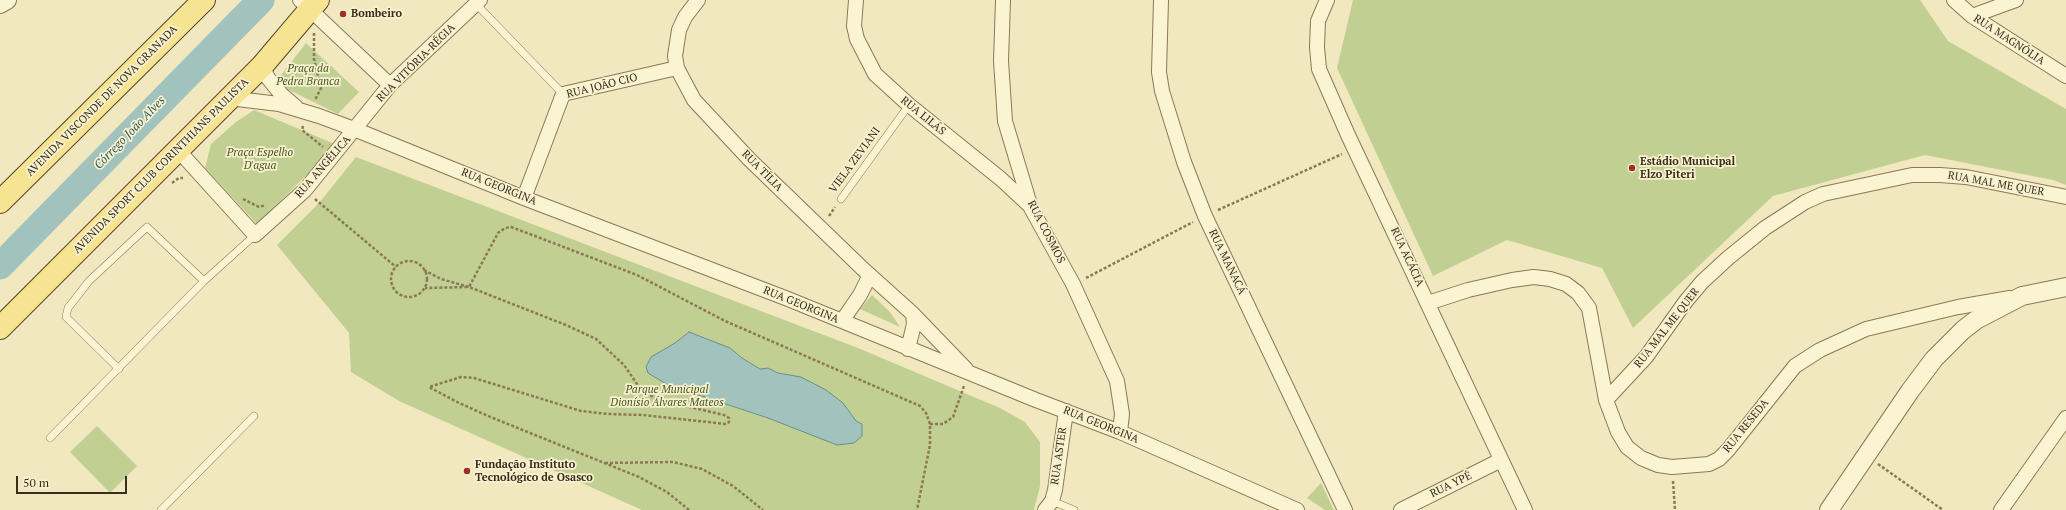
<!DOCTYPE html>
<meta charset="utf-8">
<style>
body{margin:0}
#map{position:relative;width:2066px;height:510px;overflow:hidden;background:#f1e8bf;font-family:"PT Serif",serif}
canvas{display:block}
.scale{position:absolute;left:16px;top:476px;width:111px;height:18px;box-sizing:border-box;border:2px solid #392d1c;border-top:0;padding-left:5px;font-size:12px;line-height:14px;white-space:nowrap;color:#392d1c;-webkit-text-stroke:3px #f8f1cf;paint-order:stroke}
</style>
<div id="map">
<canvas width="2066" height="510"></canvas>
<div class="scale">50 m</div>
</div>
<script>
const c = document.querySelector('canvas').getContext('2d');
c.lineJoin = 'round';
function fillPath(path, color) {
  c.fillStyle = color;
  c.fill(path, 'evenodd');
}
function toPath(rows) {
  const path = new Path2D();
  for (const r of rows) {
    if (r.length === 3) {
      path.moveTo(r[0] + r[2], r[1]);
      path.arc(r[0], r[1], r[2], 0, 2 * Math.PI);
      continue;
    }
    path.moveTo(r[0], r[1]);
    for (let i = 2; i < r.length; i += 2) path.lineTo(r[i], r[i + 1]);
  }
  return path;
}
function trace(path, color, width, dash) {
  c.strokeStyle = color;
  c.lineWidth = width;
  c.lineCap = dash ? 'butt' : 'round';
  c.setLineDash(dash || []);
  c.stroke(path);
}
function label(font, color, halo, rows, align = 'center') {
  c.font = font + ' "PT Serif",serif';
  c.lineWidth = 3.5;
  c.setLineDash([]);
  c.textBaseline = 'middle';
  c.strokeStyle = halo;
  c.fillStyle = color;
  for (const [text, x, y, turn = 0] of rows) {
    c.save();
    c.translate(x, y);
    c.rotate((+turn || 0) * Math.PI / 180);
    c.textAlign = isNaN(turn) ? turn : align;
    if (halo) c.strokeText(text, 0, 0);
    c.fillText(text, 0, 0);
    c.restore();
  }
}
fillPath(toPath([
 [1353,0,1920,0,1948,41,2066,109,2066,185,2053,180,1925,155,1773,196,1633,328,1602,268,1507,240,1433,276,1337,68],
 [306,43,359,92,338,114,275,83],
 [254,110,337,145,257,224,205,168,211,144,236,122],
 [356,157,858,348,1000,408,1025,422,1040,442,1040,486,1034,510,642,510,399,401,351,372,349,333,277,245,319,203],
 [872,295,890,312,900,327,860,309],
 [97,426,137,466,110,493,70,452],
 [1321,483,1334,510,1325,510,1307,498]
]), '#c1d092');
const water = toPath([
 [689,332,730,348,742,358,760,369,768,368,778,373,801,377,826,390,843,403,856,421,862,424,862,436,854,443,837,445,768,418,668,385,648,373,646,367,651,357,675,343,689,332]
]);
fillPath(water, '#a2c2bd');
trace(water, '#69918b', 1);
trace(toPath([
 [0,266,261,0]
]), '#a2c2bd', 27);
const service = toPath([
 [476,4,563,94],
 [841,199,909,105],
 [119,369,66,317,68,308,89,281,147,227,204,281],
 [50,438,204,281,255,235],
 [1052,501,1074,510],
 [161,510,254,416]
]);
const minor = toPath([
 [300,0,390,85],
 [698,0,685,17,679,30,675,56,677,68,694,100,749,159,864,270,913,314,966,369],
 [856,0,854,26,857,39,875,74,909,105,1001,179,1031,207],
 [1003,0,1001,61,1005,121,1031,208,1073,284,1117,381,1122,414,1120,432],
 [1161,0,1159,72,1162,91,1184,162,1205,216,1345,510],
 [1327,0,1318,21,1317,47,1319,69,1348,135,1525,510],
 [1954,0,1972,16,2066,76],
 [1972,16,2016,0],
 [262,66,268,78,281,94,296,107],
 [229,98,279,104,319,116,354,129,524,198,788,299,1036,400,1120,432,1297,510],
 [178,150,255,235,305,190,390,85,480,0],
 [524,198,563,94,677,68],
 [1428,303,1468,290,1512,280,1534,277,1550,279,1566,284,1578,293,1589,308,1606,400,1618,432,1627,447,1641,458,1658,465,1672,467,1709,464,1719,459,1728,450,1795,366,1820,350,1866,329,1958,307,2010,298],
 [842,321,860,295,870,275],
 [908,349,914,324,913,314],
 [1606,400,1646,357,1686,301,1702,282,1728,258,1765,228,1805,202,1823,194,1912,175,1940,175,1966,177,2066,197],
 [1045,510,1052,501,1055,490,1066,411],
 [1401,510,1501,460],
 [2001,510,2066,418]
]);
const tertiary = toPath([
 [0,4,7,0],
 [1829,510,1910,391,1934,359,1963,330,1976,320,2022,296,2066,287]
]);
const primary = toPath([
 [0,202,204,0],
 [0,328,262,66,318,0]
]);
trace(service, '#8b7856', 8);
trace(minor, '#8b7856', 16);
trace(tertiary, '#8b7856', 20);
trace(primary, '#58452b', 24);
trace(toPath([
 [314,33,314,59,321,88,315,100],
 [303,126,302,130,323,147],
 [172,183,179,178,183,178],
 [243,199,259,207,266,205],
 [315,199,396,267],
 [1218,210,1342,154],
 [829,216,835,207],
 [409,279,18],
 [424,270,441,279,469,287,425,288],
 [1086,278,1193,222],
 [930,424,943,424,953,417,964,386],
 [605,463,673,462,702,469,733,486,763,510],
 [1878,464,1943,510],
 [1673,481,1675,510],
 [689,510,667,492,639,477,493,418,459,403,429,387,461,377,474,378,581,411,608,414,643,415,726,424,729,422,729,418,724,415,660,400,647,394,639,387,624,365,596,339,566,325,469,287,498,233,505,228,511,227,535,236,637,275,725,321,920,406,926,413,930,424,930,445,917,510]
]), '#8b7856', 2.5, [3, 2]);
trace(service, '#fbf4d3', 7);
trace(minor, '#fbf4d3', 14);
trace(tertiary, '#fbf4d3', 18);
trace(primary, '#f7e493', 22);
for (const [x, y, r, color] of [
 [343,14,4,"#9e2f22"],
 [1632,168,4,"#9e2f22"],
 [467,471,4,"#9e2f22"]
]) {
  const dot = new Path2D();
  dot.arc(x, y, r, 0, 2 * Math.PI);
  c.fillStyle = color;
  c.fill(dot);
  trace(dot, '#f8f1cf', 1.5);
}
label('bold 11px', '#392d1c', '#f8f1cf', [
 ["Bombeiro",351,14],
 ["Estádio Municipal",1640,162],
 ["Elzo Piteri",1640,175],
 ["Fundação Instituto",475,465],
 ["Tecnológico de Osasco",475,478]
], 'left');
label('11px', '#392d1c', '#f8f1cf', [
 ["RUA MAGNÓLIA",2009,40,33],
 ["RUA VITÓRIA-RÉGIA",416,63,-45],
 ["RUA JOÃO CIO",602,86,-14],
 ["AVENIDA VISCONDE DE NOVA GRANADA",102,101,-45],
 ["RUA LILÁS",923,116,39],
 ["VIELA ZEVIANI",855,160,-54],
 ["AVENIDA SPORT CLUB CORINTHIANS PAULISTA",161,166,-45],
 ["RUA ANGÉLICA",323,167,-49],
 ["RUA TÍLIA",762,171,45],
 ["RUA MAL ME QUER",1996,184,10],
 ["RUA GEORGINA",499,187,22],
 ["RUA COSMOS",1046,232,63],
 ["RUA ACÁCIA",1407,257,65],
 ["RUA MANACÁ",1227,262,64],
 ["RUA GEORGINA",801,305,22],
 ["RUA MAL ME QUER",1667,328,-52],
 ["RUA GEORGINA",1101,425,22],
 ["RUA RESEDA",1746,426,-51],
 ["RUA ASTER",1059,456,-82],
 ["RUA YPÊ",1451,485,-26]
]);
label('italic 11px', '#435721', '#f8f1cf', [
 ["Praça da",308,69],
 ["Pedra Branca",308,82],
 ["Praça Espelho",260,153],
 ["D'agua",260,166],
 ["Parque Municipal",667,390],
 ["Dionísio Álvares Mateos",667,403]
]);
label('italic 12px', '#2a585a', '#f8f1cf', [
 ["Córrego João Alves",130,133,-46]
]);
</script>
